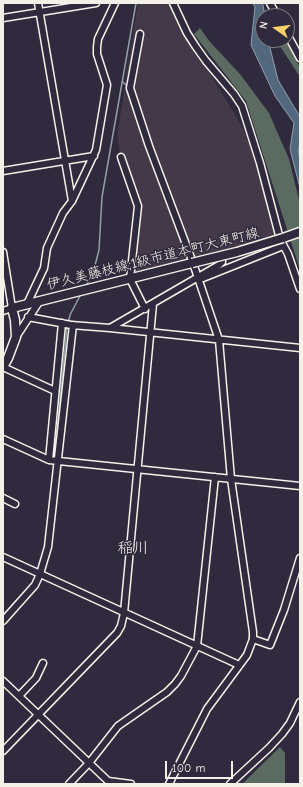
<!DOCTYPE html>
<meta charset="utf-8">
<style>
body{margin:0}
#map{position:relative;width:303px;height:787px;overflow:hidden;background:#2f2a3d;font-family:"Comic Neue",sans-serif}
canvas{display:block}
.frame{position:absolute;inset:0;border:4px solid #f4f1e8;pointer-events:none}
.north{position:absolute;left:255px;top:8px;width:40px;height:40px;box-sizing:border-box;background:#2f2a3d;border:1px solid #7e7a81;border-radius:50%;rotate:284deg;font-size:11px;font-weight:700;line-height:16px;text-align:center;color:#f4f1e8}
.north::after{content:'';display:block;margin:auto;width:14px;height:18px;background:#ffd166;clip-path:polygon(50% 0,100% 100%,50% 72%,0 100%)}
.scale{position:absolute;left:165px;top:761px;width:68px;height:18px;box-sizing:border-box;border:2px solid #f4f1e8;border-top:0;padding-left:5px;font-size:12px;line-height:14px;white-space:nowrap;color:#f4f1e8;-webkit-text-stroke:3px #2f2a3d;paint-order:stroke}
</style>
<div id="map">
<canvas width="303" height="787"></canvas>
<div class="frame"></div>
<div class="north">N</div>
<div class="scale">100 m</div>
</div>
<script>
const c = document.querySelector('canvas').getContext('2d');
c.lineJoin = 'round';
function fillPath(path, color) {
  c.fillStyle = color;
  c.fill(path, 'evenodd');
}
function toPath(rows) {
  const path = new Path2D();
  for (const r of rows) {
    path.moveTo(r[0], r[1]);
    for (let i = 2; i < r.length; i += 2) path.lineTo(r[i], r[i + 1]);
  }
  return path;
}
function trace(path, color, width, dash) {
  c.strokeStyle = color;
  c.lineWidth = width;
  c.lineCap = dash ? 'butt' : 'round';
  c.setLineDash(dash || []);
  c.stroke(path);
}
function label(font, color, halo, rows, align = 'center') {
  c.font = font + ' "Comic Neue","Klee One",sans-serif';
  c.lineWidth = 3;
  c.setLineDash([]);
  c.textBaseline = 'middle';
  c.strokeStyle = halo;
  c.fillStyle = color;
  for (const [text, x, y, turn = 0] of rows) {
    c.save();
    c.translate(x, y);
    c.rotate((+turn || 0) * Math.PI / 180);
    c.textAlign = isNaN(turn) ? turn : align;
    if (halo) c.strokeText(text, 0, 0);
    c.fillText(text, 0, 0);
    c.restore();
  }
}
fillPath(toPath([
 [138,3,172,3,209,72,252,143,276,238,133,274,138,206,121,162,117,136]
]), '#443949');
fillPath(toPath([
 [200,28,210,42,240,74,269,113,289,159,300,204,300,270,246,101,194,34],
 [276,40,285,40,300,67,300,77],
 [280,747,285,753,285,784,242,784]
]), '#5b6b62');
const water = toPath([
 [253,3,262,3,263,5,265,16,263,16,263,40,268,40,278,80,300,117,300,143,298,152,300,158,300,188,290,149,294,123,275,96,251,45,255,7,253,3]
]);
fillPath(water, '#52687e');
trace(water, '#939fa8', 1);
trace(toPath([
 [123,82,127,86,127,91,139,126],
 [164,193,188,261],
 [190,267,194,276],
 [196,282,207,314],
 [86,286,93,273,99,250,102,197,136,3],
 [68,323,70,315,81,294],
 [55,454,67,327],
 [3,615,18,599],
 [249,642,250,630],
 [237,663,247,648],
 [221,686,235,666]
]), '#939fa8', 1.5);
const minor = toPath([
 [38,3,72,201],
 [173,3,187,33,196,47,206,61,234,94,242,106,260,163,280,239,288,254,300,289],
 [270,3,277,16],
 [3,18,96,3],
 [140,34,130,88,149,146,193,263,219,340,231,479,253,632,253,639],
 [287,34,300,58],
 [121,157,138,206,130,279,145,309],
 [3,171,94,156],
 [3,252,12,308,3,311],
 [203,278,283,246],
 [27,304,44,268,47,248,63,213,72,201,96,150,107,85,97,54,97,47,98,39,115,3],
 [28,317,71,325,110,328,219,265,222,262,222,256],
 [110,328,300,348],
 [16,337,39,302],
 [3,367,55,391],
 [3,439,49,460,300,486],
 [49,460,62,323],
 [3,498,15,504],
 [3,557,239,665],
 [3,621,35,585,40,574,48,547,73,325],
 [3,681,108,781,131,784],
 [19,696,36,678,43,663],
 [3,751,117,633,121,626,124,613,153,304],
 [69,784,89,763,118,726,167,692,175,684,181,676,197,646,215,477],
 [169,784,207,709,247,655,253,639,270,645,284,610,300,558],
 [230,784,269,748,282,734,290,723,300,702]
]);
const major = toPath([
 [283,238,300,232],
 [3,367,8,358,16,337,15,320,12,308,192,263]
]);
trace(minor, '#f4f1e8', 9);
trace(major, '#f4f1e8', 11);
trace(minor, '#2f2a3d', 6);
trace(major, '#2f2a3d', 8);
const majorBridge = toPath([
 [192,263,237,252,283,238]
]);
trace(majorBridge, '#f4f1e8', 11, []);
trace(majorBridge, '#2f2a3d', 8);
label('14px', '#f4f1e8', '#2f2a3d', [
 ["伊久美藤枝線;1級市道本町大東町線",153,259,-14]
]);
label('16px', '#f4f1e8', '#2f2a3d', [
 ["稲川",133,548]
]);
</script>
